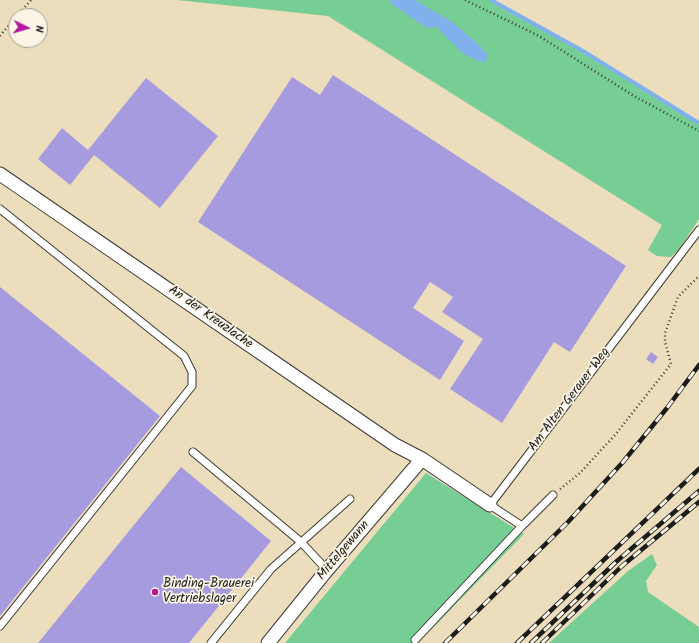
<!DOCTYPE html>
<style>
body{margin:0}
#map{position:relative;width:699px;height:643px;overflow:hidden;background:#ecdebc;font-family:Kalam,sans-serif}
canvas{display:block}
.north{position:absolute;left:8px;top:8px;width:40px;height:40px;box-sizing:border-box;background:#fcf5e5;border:1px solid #a29e95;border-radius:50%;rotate:95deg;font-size:11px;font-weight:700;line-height:16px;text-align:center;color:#1c1c1c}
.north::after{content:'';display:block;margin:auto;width:14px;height:18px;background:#b5179e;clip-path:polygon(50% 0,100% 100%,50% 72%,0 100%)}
</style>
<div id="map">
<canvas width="699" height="643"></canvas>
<div class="north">N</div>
</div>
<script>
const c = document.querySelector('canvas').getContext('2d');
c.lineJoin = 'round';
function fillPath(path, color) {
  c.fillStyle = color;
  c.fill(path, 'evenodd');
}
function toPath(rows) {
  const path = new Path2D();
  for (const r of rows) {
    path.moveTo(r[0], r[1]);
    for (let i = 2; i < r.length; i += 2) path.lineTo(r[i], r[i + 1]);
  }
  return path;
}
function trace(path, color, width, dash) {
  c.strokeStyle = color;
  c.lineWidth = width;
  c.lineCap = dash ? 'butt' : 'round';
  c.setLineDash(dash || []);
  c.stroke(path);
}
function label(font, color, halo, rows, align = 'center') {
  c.font = font + ' Kalam,sans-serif';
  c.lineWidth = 3.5;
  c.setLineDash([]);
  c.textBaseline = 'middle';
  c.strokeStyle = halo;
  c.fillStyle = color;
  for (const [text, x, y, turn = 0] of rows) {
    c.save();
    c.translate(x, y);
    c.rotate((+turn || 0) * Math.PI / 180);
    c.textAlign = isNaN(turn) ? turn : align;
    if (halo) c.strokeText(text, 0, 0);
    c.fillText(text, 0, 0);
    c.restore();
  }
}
fillPath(toPath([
 [177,0,491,0,583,51,699,123,699,219,679,249,671,257,657,256,648,250,662,225,328,16],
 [426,473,524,534,418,643,285,643],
 [652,554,657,565,646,581,648,592,699,627,699,643,549,643,628,571]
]), '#76ce94');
fillPath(toPath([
 [391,0,415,0,452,22,476,42,487,54,486,63,476,60,464,54,448,39,437,27,427,28,390,3]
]), '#80b1ec');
trace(toPath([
 [491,0,583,51,699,123]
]), '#80b1ec', 4);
fillPath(toPath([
 [333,75,626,266,570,352,554,342,502,423,450,389,483,339,442,312,453,297,430,282,413,308,464,341,440,380,198,222,292,77,320,95],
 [146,78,218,136,160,208,94,155,70,185,38,159,62,128,88,150],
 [0,287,160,416,0,616],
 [651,352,658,357,653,364,646,359],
 [181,467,271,541,189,643,38,643]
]), '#a59bde');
const service = toPath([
 [0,209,184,356,192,372,192,386,0,626],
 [193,452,301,542,327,570],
 [522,526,553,495],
 [415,640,522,526,490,505,699,230],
 [211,643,271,569,350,499]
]);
const minor = toPath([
 [0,174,395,445,422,459,490,505],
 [268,643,327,570,422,459]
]);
trace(service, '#3b3934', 9);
trace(minor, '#3b3934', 15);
trace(toPath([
 [465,0,539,36,634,96,699,131],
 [17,16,31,0],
 [0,36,16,17],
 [560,489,580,473,615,435,671,364,665,342,665,333,678,297,699,276]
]), '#3b3934', 2.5, [1, 3]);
trace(service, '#fff', 7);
trace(minor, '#fff', 13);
const rail = toPath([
 [445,643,568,522,623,462,667,408,699,365],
 [517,643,699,469],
 [531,643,617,561,699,491],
 [542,643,622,566,699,502]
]);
trace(rail, '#1c1c1c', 4.5);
trace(rail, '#fcf5e5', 3, [9]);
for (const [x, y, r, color] of [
 [155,592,4,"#b5179e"]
]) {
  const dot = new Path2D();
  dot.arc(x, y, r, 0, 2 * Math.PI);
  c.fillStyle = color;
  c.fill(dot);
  trace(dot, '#fcf5e5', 1.5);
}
label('13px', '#1c1c1c', '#fcf5e5', [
 ["An der Kreuzlache",210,318,35],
 ["Am Alten Gerauer Weg",570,400,-53],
 ["Mittelgewann",344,551,-50]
]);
label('13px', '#1c1c1c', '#fcf5e5', [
 ["Binding-Brauerei",163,585],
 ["Vertriebslager",163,600]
], 'left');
</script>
